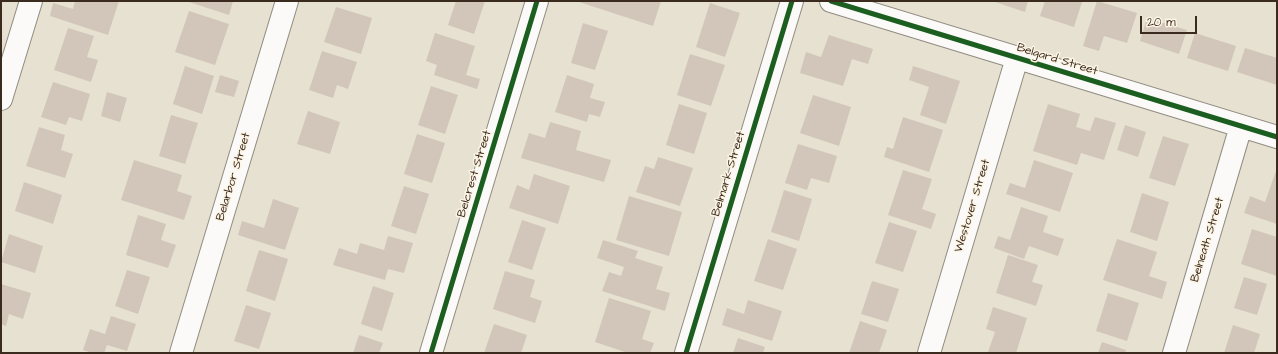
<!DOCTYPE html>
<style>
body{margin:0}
#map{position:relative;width:1278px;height:354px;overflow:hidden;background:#e6e1d0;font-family:"Architects Daughter",sans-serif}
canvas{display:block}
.frame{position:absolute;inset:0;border:2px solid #3b2a1e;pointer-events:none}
.scale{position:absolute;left:1140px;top:16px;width:57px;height:18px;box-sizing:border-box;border:2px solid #3b2a1e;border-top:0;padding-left:5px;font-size:12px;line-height:14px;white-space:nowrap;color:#3b2a1e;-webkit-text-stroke:3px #fcf5e5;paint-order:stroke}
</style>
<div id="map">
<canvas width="1278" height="354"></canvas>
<div class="frame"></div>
<div class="scale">20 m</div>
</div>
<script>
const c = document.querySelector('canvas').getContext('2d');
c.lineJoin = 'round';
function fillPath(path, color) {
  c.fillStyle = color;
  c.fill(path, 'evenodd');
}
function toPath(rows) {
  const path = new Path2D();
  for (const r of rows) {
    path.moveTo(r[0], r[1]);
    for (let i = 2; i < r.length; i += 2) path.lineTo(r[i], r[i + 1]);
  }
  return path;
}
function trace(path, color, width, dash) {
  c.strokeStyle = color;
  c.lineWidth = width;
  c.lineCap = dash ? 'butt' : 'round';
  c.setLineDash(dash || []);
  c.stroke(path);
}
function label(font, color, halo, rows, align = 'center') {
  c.font = font + ' "Architects Daughter",sans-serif';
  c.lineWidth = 3;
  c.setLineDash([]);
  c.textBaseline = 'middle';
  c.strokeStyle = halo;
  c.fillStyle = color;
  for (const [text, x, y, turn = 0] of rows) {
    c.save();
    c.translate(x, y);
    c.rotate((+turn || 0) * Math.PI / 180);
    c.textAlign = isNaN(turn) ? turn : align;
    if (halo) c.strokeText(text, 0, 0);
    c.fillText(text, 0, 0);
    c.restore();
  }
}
fillPath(toPath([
 [75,1,119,1,108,35,50,16,53,3,73,9],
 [186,1,233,1,229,15],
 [456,1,485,1,474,34,448,25],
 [576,1,661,1,653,26],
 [992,1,1028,1,1025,12],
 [1045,1,1082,2,1074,27,1040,16],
 [1097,1,1137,13,1127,43,1104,36,1099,51,1083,46],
 [710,3,740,13,725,57,696,47],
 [336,7,372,18,361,54,324,42],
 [189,11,229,24,215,65,175,52],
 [1147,18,1187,30,1179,54,1140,41],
 [583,23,608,31,595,70,571,63],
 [68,28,94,36,87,57,98,60,91,82,54,70],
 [435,33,475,46,466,75,480,79,477,89,434,75,437,65,426,61],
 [1195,33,1236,46,1228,71,1187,58],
 [829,35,873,49,868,64,852,59,843,86,800,73,806,52,821,57],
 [1245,48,1277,58,1277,85,1237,72],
 [322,51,357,62,348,89,337,85,333,98,309,90],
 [690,54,725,65,711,106,677,95],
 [185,66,214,76,202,114,173,104],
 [913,66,960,81,946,124,920,115,929,87,909,80],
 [220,75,239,81,234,97,215,92],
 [567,75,594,84,590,98,605,102,600,117,589,114,587,122,555,112],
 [53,82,90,94,82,121,69,117,66,125,41,117],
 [431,86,458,95,445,134,418,125],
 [107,92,127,98,120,122,101,116],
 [813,95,851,107,839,146,800,133],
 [679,104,707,113,694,154,666,145],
 [1048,104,1080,114,1076,127,1090,131,1095,117,1116,123,1104,160,1081,153,1077,165,1033,151],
 [308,111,340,122,330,154,297,144],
 [171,115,198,123,185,164,159,156],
 [903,117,943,130,929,172,884,157,887,147,893,149],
 [550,122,581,131,576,150,611,160,604,182,521,158,529,133,545,138],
 [1125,125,1146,132,1138,157,1117,150],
 [39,127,65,135,61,150,73,154,65,178,26,166],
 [417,134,445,143,432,183,404,174],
 [1163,136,1189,144,1175,186,1149,178],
 [798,144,837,156,829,183,811,178,807,190,785,183],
 [658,157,693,168,680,206,636,192,645,166,654,169],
 [134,160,182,175,177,191,192,196,184,220,121,200],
 [1034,160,1073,173,1060,212,1006,194,1010,183,1025,188],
 [1277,168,1277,224,1244,213,1250,196,1265,202],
 [903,170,932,179,922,209,936,214,931,229,888,215],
 [534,174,570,186,558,224,509,208,517,185,529,190],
 [24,182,62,195,53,224,15,211],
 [404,186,429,194,416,234,391,226],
 [784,190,812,199,799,241,771,232],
 [1142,193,1169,202,1157,241,1130,232],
 [629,196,682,212,669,256,616,240],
 [273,199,299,208,285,250,238,235,242,221,264,228],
 [1021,207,1048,216,1043,232,1064,239,1058,256,1029,246,1024,259,994,248,998,236,1010,240],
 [138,215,166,224,161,240,176,245,168,268,126,255],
 [522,220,546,228,532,270,508,262],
 [889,222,917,231,903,272,875,263],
 [1252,229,1277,237,1277,276,1241,264],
 [9,234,43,246,35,273,1,262],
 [388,236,413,243,404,273,388,269,385,280,333,265,339,248,357,254,360,243,384,250],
 [768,239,797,249,783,290,754,281],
 [1117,239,1157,252,1149,276,1167,282,1162,299,1103,280],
 [603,240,638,251,635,258,663,267,656,289,670,293,665,311,602,291,609,272,621,276,624,267,597,258],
 [259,250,288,259,275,301,246,291],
 [1008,255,1038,265,1032,282,1043,285,1036,306,996,293],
 [127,270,150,277,138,314,115,306],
 [505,271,535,280,530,297,542,301,535,323,493,309],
 [1244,277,1267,284,1257,315,1234,308],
 [872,281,899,289,888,322,861,314],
 [1,284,31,293,23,319,9,314,6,326,1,324],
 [373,286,394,293,382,331,361,324],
 [1108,293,1139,303,1127,341,1096,331],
 [609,298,651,311,642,339,654,343,650,353,628,353,595,342],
 [748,300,782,311,772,341,722,325,727,308,744,314],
 [246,305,271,313,259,349,234,341],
 [993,307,1027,318,1016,353,988,352,995,332,986,329],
 [111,316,136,324,127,351,107,345,104,353,92,353,83,350,90,329,105,334],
 [860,321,887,330,879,353,849,353],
 [494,324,527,335,521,353,484,353],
 [1233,325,1260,334,1254,353,1224,353],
 [359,335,383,343,379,353,353,353],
 [738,338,765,347,763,353,733,353],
 [1102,342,1126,350,1125,353,1098,353]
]), '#d2c6ba');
const street = toPath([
 [831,1,1277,137],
 [181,353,287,1],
 [431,353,537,1],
 [686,353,792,1],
 [929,353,1017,58],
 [1174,353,1241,126]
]);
const secondary = toPath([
 [1,99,31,1]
]);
trace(street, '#918c82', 24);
trace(secondary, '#918c82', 24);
trace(street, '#fbfaf8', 22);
trace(secondary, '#fbfaf8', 22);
trace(toPath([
 [831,1,1277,137],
 [431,353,537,1],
 [686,353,792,1]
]), '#1b5e20', 5);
label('12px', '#3b2a1e', '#fcf5e5', [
 ["Belgard Street",1057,60,17],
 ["Belcrest Street",475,174,-73],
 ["Belmark Street",729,174,-73],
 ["Belarbor Street",234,177,-73],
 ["Westover Street",973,206,-73],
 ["Belneath Street",1208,240,-73]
]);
</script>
